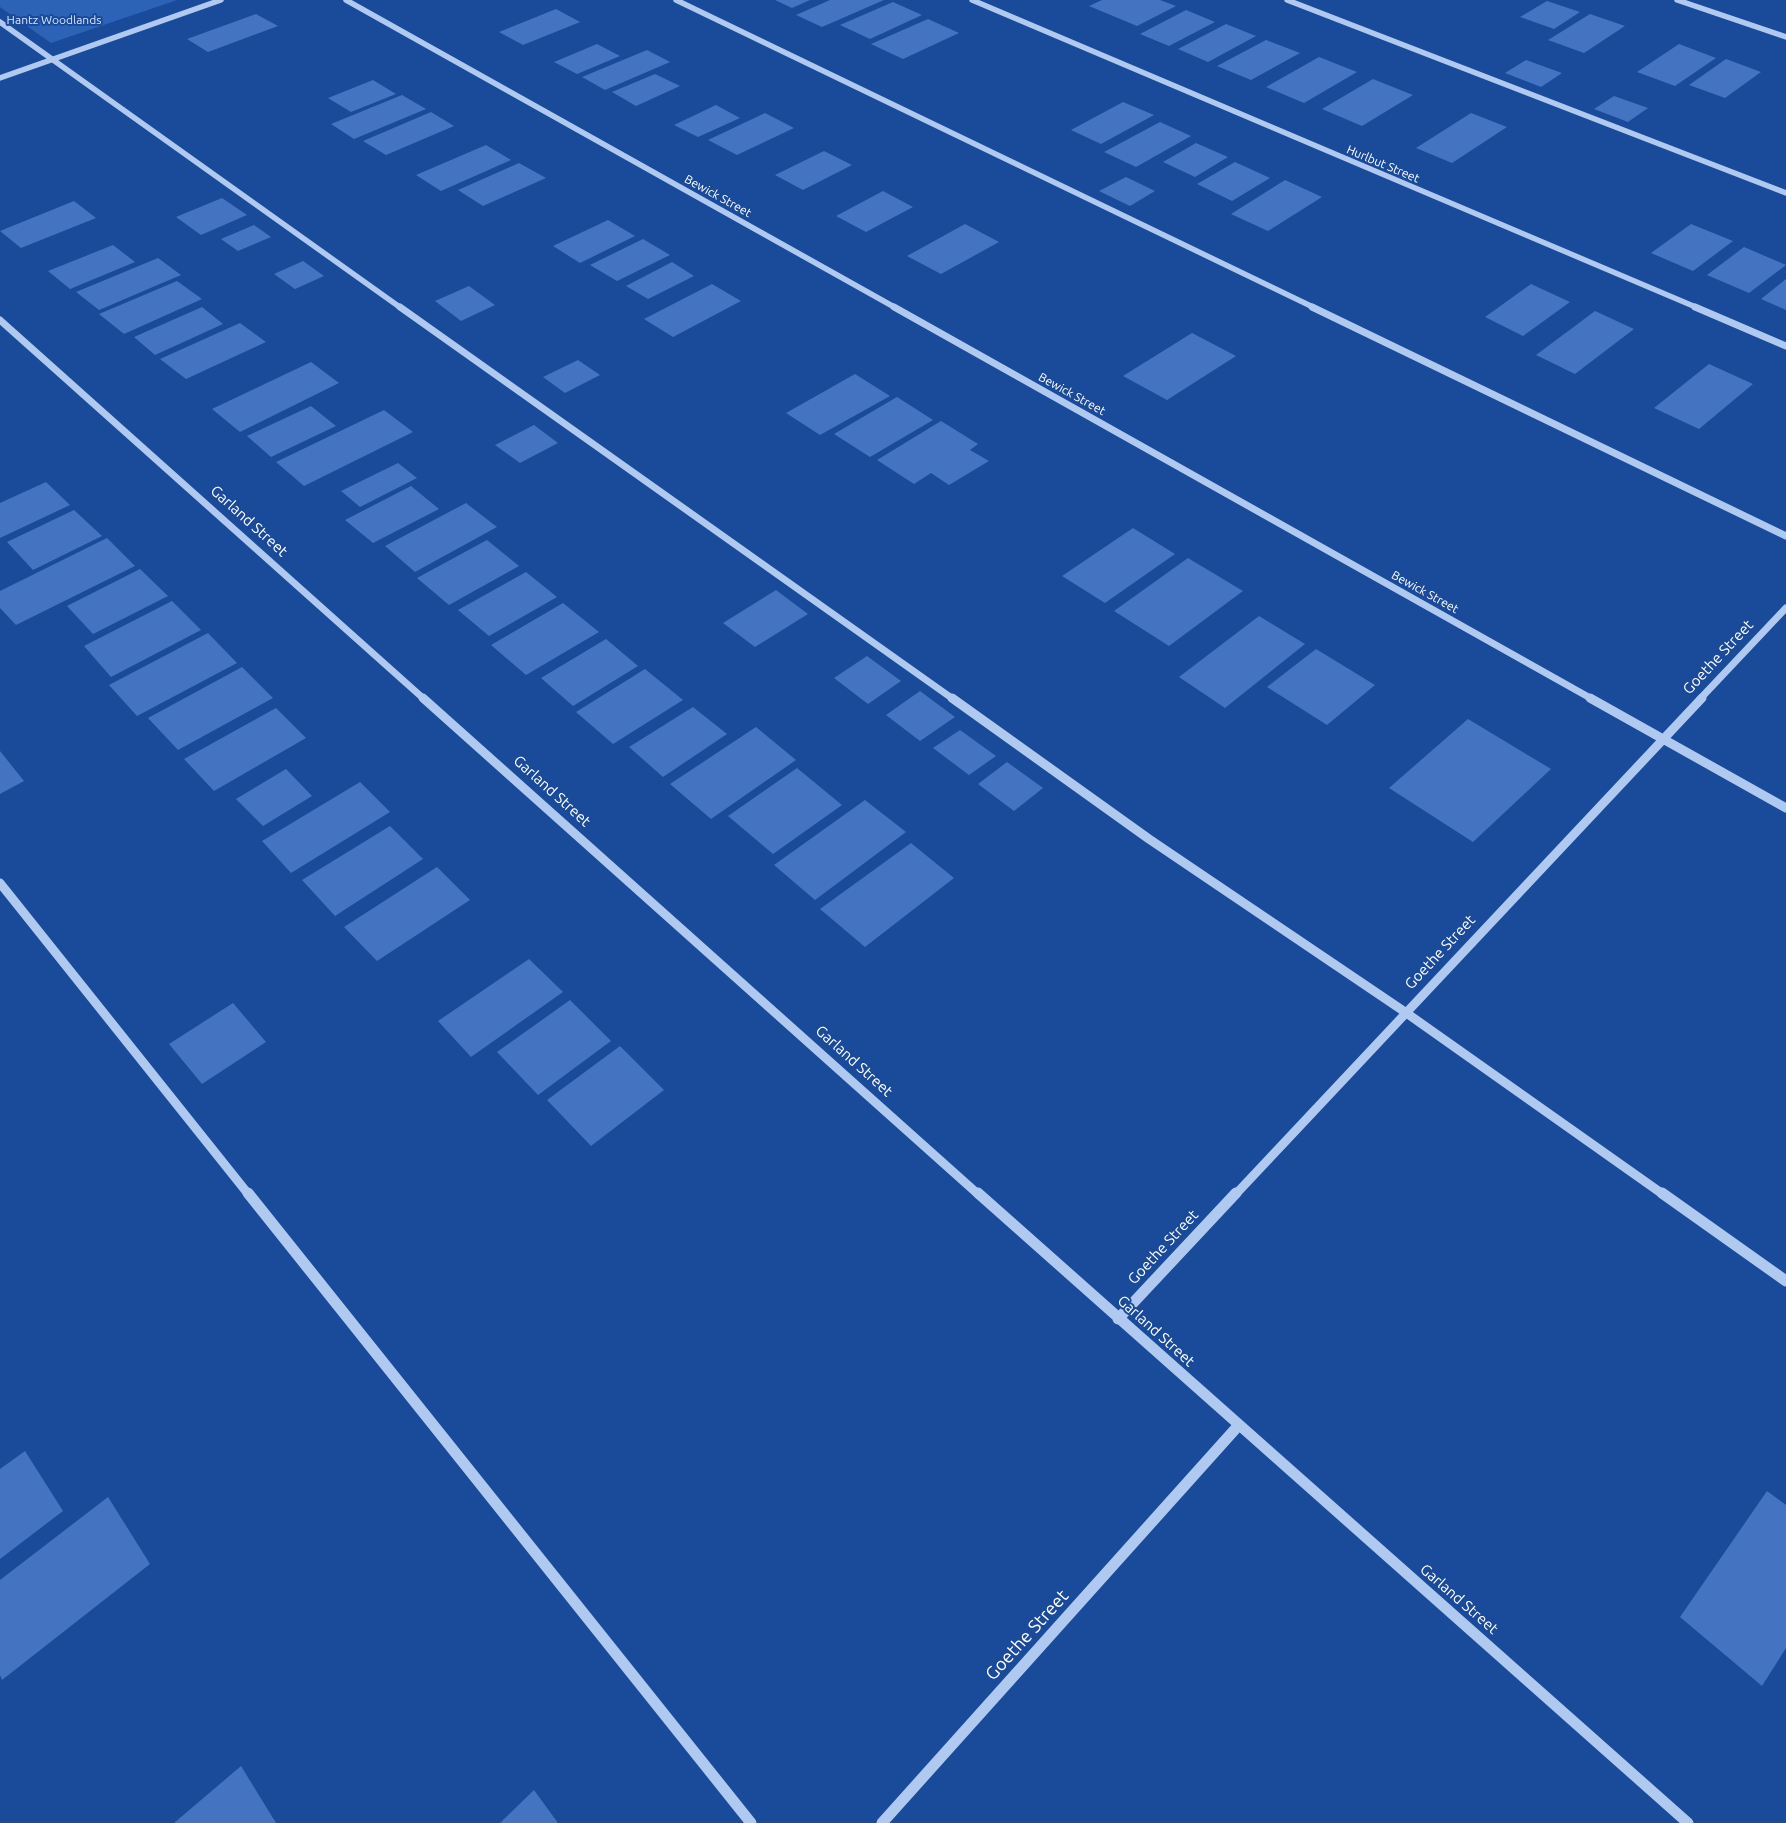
<!DOCTYPE html>
<style>
body{margin:0}
canvas{display:block;background:#1a4a9a}
</style>
<canvas width="1786" height="1823"></canvas>
<script>
const c = document.querySelector('canvas').getContext('2d');
c.lineJoin = 'round';
function fillPath(path, color) {
  c.fillStyle = color;
  c.fill(path, 'evenodd');
}
function toPath(rows) {
  const path = new Path2D();
  for (const r of rows) {
    path.moveTo(r[0], r[1]);
    for (let i = 2; i < r.length; i += 2) path.lineTo(r[i], r[i + 1]);
  }
  return path;
}
function trace(path, color, width, dash) {
  c.strokeStyle = color;
  c.lineWidth = width;
  c.lineCap = dash ? 'butt' : 'round';
  c.setLineDash(dash || []);
  c.stroke(path);
}
function label(font, color, halo, rows, align = 'center') {
  c.font = font + ' Ubuntu,sans-serif';
  c.lineWidth = 4;
  c.setLineDash([]);
  c.textBaseline = 'middle';
  c.strokeStyle = halo;
  c.fillStyle = color;
  for (const [text, x, y, turn = 0] of rows) {
    c.save();
    c.translate(x, y);
    c.rotate((+turn || 0) * Math.PI / 180);
    c.textAlign = isNaN(turn) ? turn : align;
    if (halo) c.strokeText(text, 0, 0);
    c.fillText(text, 0, 0);
    c.restore();
  }
}
fillPath(toPath([
 [0,0,177,0,51,43,0,7]
]), '#2d63b7');
fillPath(toPath([
 [775,0,810,0,792,8],
 [830,0,884,0,822,27,796,15],
 [1102,0,1160,0,1176,6,1137,26,1089,6],
 [1547,1,1580,12,1554,29,1520,17],
 [893,2,922,15,870,39,840,25],
 [556,9,580,22,523,45,499,32],
 [1186,10,1215,22,1169,46,1140,34],
 [256,14,278,26,208,52,187,39],
 [1590,14,1625,26,1584,53,1548,40],
 [928,19,959,33,903,59,871,44],
 [1226,24,1256,36,1208,62,1178,49],
 [1266,40,1300,53,1251,80,1217,66],
 [597,44,620,56,577,74,554,62],
 [1679,44,1716,58,1675,86,1637,72],
 [647,50,670,62,605,90,582,77],
 [1319,57,1357,72,1304,103,1266,87],
 [1726,59,1761,72,1725,98,1689,85],
 [1526,60,1562,73,1541,87,1505,73],
 [655,74,680,86,636,106,612,92],
 [1373,79,1413,95,1362,126,1322,109],
 [373,80,396,94,351,112,328,98],
 [402,95,426,109,354,139,331,124],
 [1614,96,1648,108,1628,122,1594,109],
 [1123,102,1154,115,1101,144,1071,130],
 [716,105,740,118,698,137,674,125],
 [431,112,454,126,386,155,363,141],
 [765,113,794,128,737,155,708,140],
 [1471,113,1507,127,1452,163,1416,148],
 [1160,122,1191,136,1136,167,1104,152],
 [1196,143,1228,157,1195,177,1163,162],
 [486,145,511,160,441,191,416,175],
 [824,151,852,165,803,190,775,175],
 [1235,162,1270,178,1232,201,1197,184],
 [519,163,546,178,483,206,458,190],
 [1126,177,1155,191,1130,206,1099,191],
 [1285,180,1322,197,1268,231,1231,214],
 [883,191,913,207,866,232,836,216],
 [222,198,247,215,201,235,176,217],
 [74,201,96,218,21,248,0,231],
 [608,220,635,236,580,263,553,246],
 [965,224,999,242,941,274,907,256],
 [1691,224,1733,241,1693,271,1651,253],
 [254,225,271,237,238,251,221,239],
 [643,239,670,255,617,281,590,265],
 [113,245,135,262,70,289,48,271],
 [1744,247,1786,265,1749,293,1707,275],
 [158,258,181,275,99,310,76,292],
 [303,261,324,276,295,289,274,274],
 [672,262,694,276,648,299,626,286],
 [1786,279,1786,310,1761,299],
 [177,281,202,299,124,334,99,314],
 [712,284,741,301,673,337,644,319],
 [1531,284,1570,302,1523,336,1485,317],
 [469,286,495,305,461,321,435,301],
 [202,307,223,324,155,355,134,337],
 [1595,311,1634,329,1575,374,1536,355],
 [240,323,266,342,186,379,160,359],
 [1192,333,1236,356,1167,400,1123,376],
 [578,360,600,375,565,393,543,377],
 [311,362,339,383,240,432,212,409],
 [1709,364,1753,384,1699,429,1654,408],
 [855,374,890,396,820,435,786,413],
 [897,397,933,420,870,457,834,434],
 [311,406,336,426,271,457,247,436],
 [384,410,413,432,304,486,276,462],
 [941,421,978,444,970,450,989,461,949,485,931,473,914,484,877,460],
 [534,425,558,443,520,463,495,445],
 [398,463,417,478,360,507,341,491],
 [46,482,70,505,0,538,0,503],
 [411,486,439,509,373,543,345,520],
 [466,503,497,527,415,572,385,546],
 [74,510,102,536,33,570,7,542],
 [1133,528,1175,554,1105,603,1062,576],
 [107,538,135,566,16,625,0,608,0,591],
 [487,540,519,566,449,605,417,578],
 [1188,558,1243,591,1169,646,1114,611],
 [140,569,168,596,93,634,67,606],
 [526,572,557,597,489,636,458,610],
 [776,590,808,614,755,647,723,623],
 [172,601,201,630,111,677,84,646],
 [563,603,599,632,526,675,491,645],
 [1259,616,1305,644,1225,708,1179,677],
 [208,633,237,663,137,716,109,685],
 [606,639,638,666,573,706,541,678],
 [1316,649,1375,685,1327,725,1267,687],
 [867,656,901,681,868,704,834,678],
 [242,667,273,698,178,750,148,718],
 [645,669,683,700,613,744,576,712],
 [920,691,955,717,920,741,886,715],
 [693,707,727,734,663,777,629,747],
 [276,708,306,738,214,791,184,759],
 [1468,719,1551,769,1473,842,1389,788],
 [756,727,796,760,711,819,670,784],
 [960,730,996,756,969,775,933,748],
 [0,751,24,781,0,794],
 [1007,762,1043,788,1014,811,978,784],
 [797,768,842,805,773,854,728,816],
 [286,769,312,796,263,826,236,799],
 [360,782,390,812,291,873,262,841],
 [865,800,906,832,815,900,774,865],
 [390,826,423,859,335,916,302,880],
 [911,843,954,878,865,947,820,909],
 [437,867,470,900,377,961,344,927],
 [529,959,563,992,471,1057,438,1021],
 [570,1000,611,1041,538,1095,497,1052],
 [233,1003,266,1042,202,1084,169,1044],
 [620,1046,664,1090,591,1146,547,1100],
 [25,1451,63,1511,0,1559,0,1469],
 [1767,1491,1786,1505,1786,1648,1762,1686,1680,1617],
 [108,1497,150,1564,2,1680,0,1675,0,1580],
 [241,1766,276,1823,174,1823],
 [534,1790,558,1823,500,1823]
]), '#4373c1');
trace(toPath([
 [346,0,896,308],
 [676,0,1315,308],
 [972,0,1698,308],
 [1287,0,1786,193],
 [1677,0,1786,37],
 [0,22,401,308],
 [0,78,221,0]
]), '#b0c9f1', 5.5);
trace(toPath([
 [400,307,953,699],
 [894,307,1592,699],
 [1312,307,1786,536],
 [1695,307,1786,346],
 [0,320,424,699],
 [1700,699,1786,608]
]), '#b0c9f1', 7);
trace(toPath([
 [423,698,979,1195],
 [952,698,1149,839,1405,1012,1664,1195],
 [1590,698,1786,808],
 [0,883,249,1195],
 [1235,1195,1702,698]
]), '#b0c9f1', 9);
trace(toPath([
 [248,1193,751,1823],
 [978,1193,1688,1823],
 [1662,1193,1786,1281],
 [1118,1319,1236,1193],
 [882,1823,1238,1426]
]), '#b0c9f1', 11);
label('12px', '#d7e5fc', '#1a4a9a', [
 ["Hantz Woodlands",54,20]
]);
label('12px', '#fff', '#1a4a9a', [
 ["Hurlbut Street",1383,164,23],
 ["Bewick Street",718,196,29],
 ["Bewick Street",1072,394,29],
 ["Bewick Street",1425,592,29]
]);
label('15px', '#fff', '#1a4a9a', [
 ["Garland Street",249,521,42],
 ["Goethe Street",1718,657,-47],
 ["Garland Street",552,791,42],
 ["Goethe Street",1440,952,-47],
 ["Garland Street",854,1061,42],
 ["Goethe Street",1163,1247,-47],
 ["Garland Street",1156,1331,42],
 ["Garland Street",1459,1599,41]
]);
label('18px', '#fff', '#1a4a9a', [
 ["Goethe Street",1027,1635,-48]
]);
</script>
